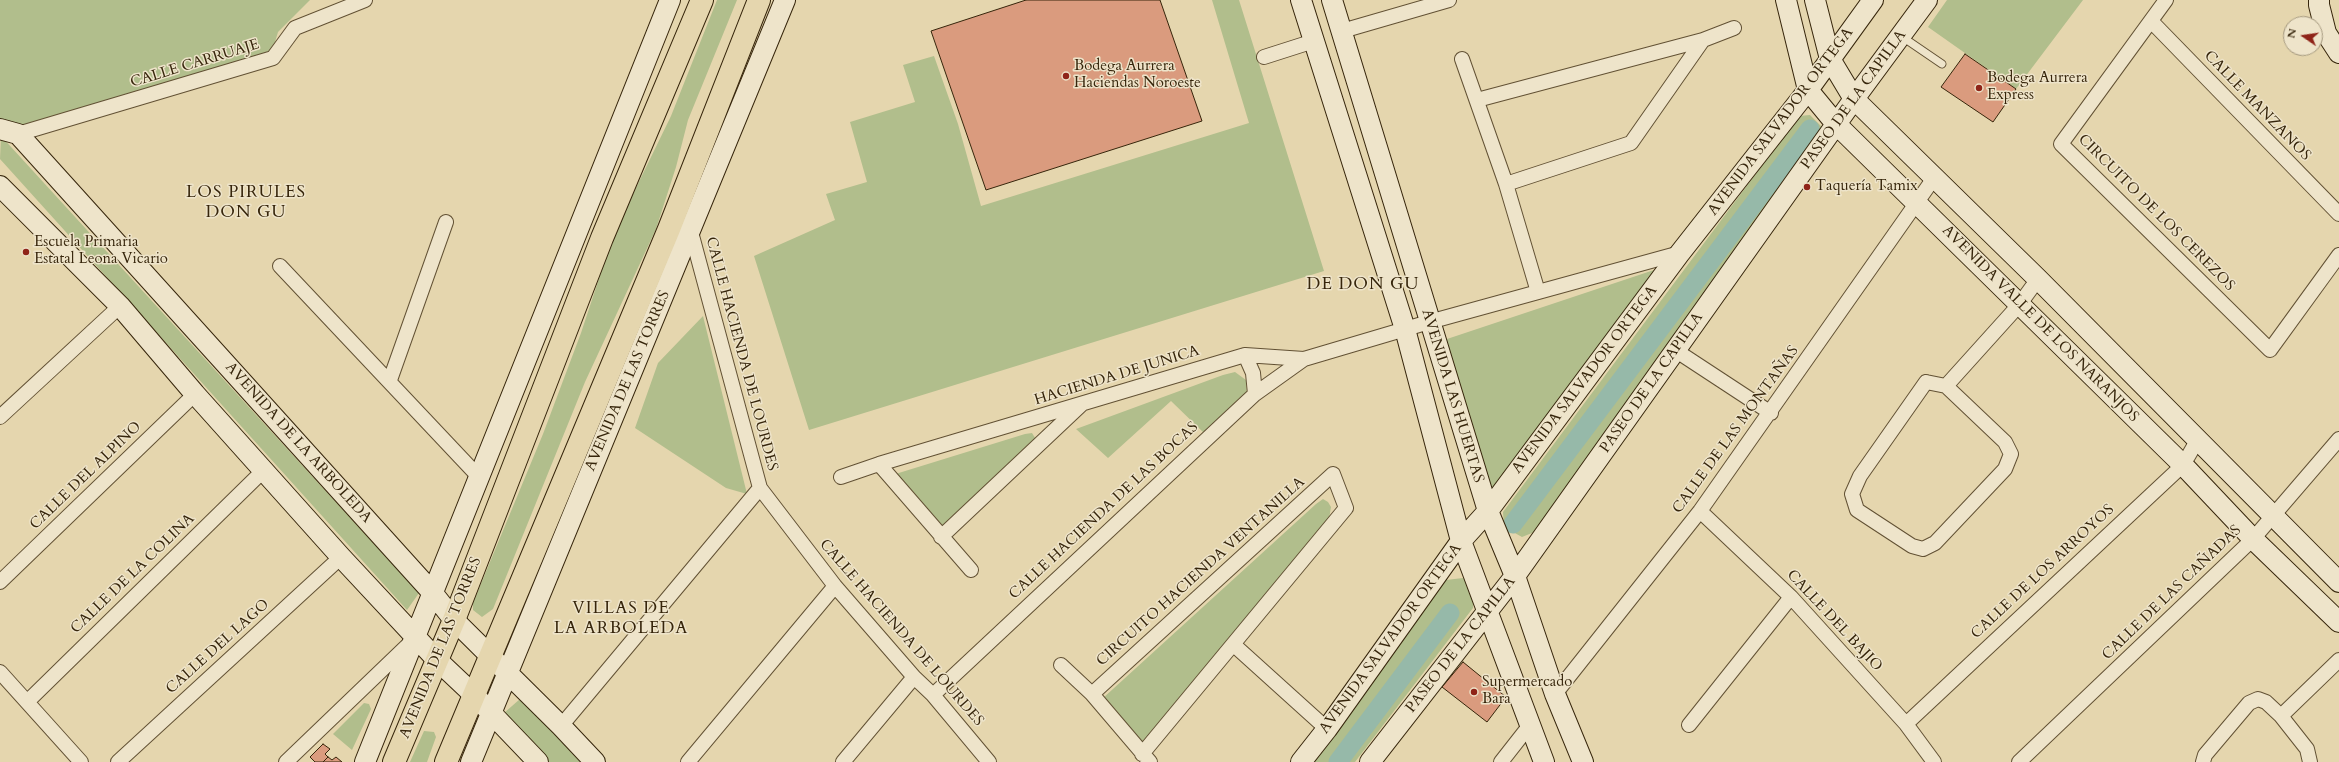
<!DOCTYPE html>
<meta charset="utf-8">
<style>
body{margin:0}
#map{position:relative;width:2339px;height:762px;overflow:hidden;background:#e5d6ae;font-family:Cardo,serif}
canvas{display:block}
.north{position:absolute;left:2283px;top:16px;width:40px;height:40px;box-sizing:border-box;background:#eee4ca;border:1px solid #a4987e;border-radius:50%;rotate:283deg;font-size:11px;font-weight:700;line-height:16px;text-align:center;color:#36250b}
.north::after{content:'';display:block;margin:auto;width:14px;height:18px;background:#8f2418;clip-path:polygon(50% 0,100% 100%,50% 72%,0 100%)}
</style>
<div id="map">
<canvas width="2339" height="762"></canvas>
<div class="north">N</div>
</div>
<script>
const c = document.querySelector('canvas').getContext('2d');
c.lineJoin = 'round';
function fillPath(path, color) {
  c.fillStyle = color;
  c.fill(path, 'evenodd');
}
function toPath(rows) {
  const path = new Path2D();
  for (const r of rows) {
    path.moveTo(r[0], r[1]);
    for (let i = 2; i < r.length; i += 2) path.lineTo(r[i], r[i + 1]);
  }
  return path;
}
function trace(path, color, width, dash) {
  c.strokeStyle = color;
  c.lineWidth = width;
  c.lineCap = dash ? 'butt' : 'round';
  c.setLineDash(dash || []);
  c.stroke(path);
}
function label(font, color, halo, rows, align = 'center') {
  c.font = font + ' Cardo,serif';
  c.lineWidth = 3;
  c.setLineDash([]);
  c.textBaseline = 'middle';
  c.strokeStyle = halo;
  c.fillStyle = color;
  for (const [text, x, y, turn = 0] of rows) {
    c.save();
    c.translate(x, y);
    c.rotate((+turn || 0) * Math.PI / 180);
    c.textAlign = isNaN(turn) ? turn : align;
    if (halo) c.strokeText(text, 0, 0);
    c.fillText(text, 0, 0);
    c.restore();
  }
}
fillPath(toPath([
 [0,0,310,0,278,32,272,52,20,128,0,119],
 [717,0,737,0,688,120,676,167,656,229,585,382,493,609,482,617,473,610,473,603,543,434,581,333,614,233,671,116],
 [1212,0,1239,0,1324,271,809,430,754,256,835,220,826,194,867,182,850,122,915,102,903,65,934,56,958,124,981,206,1249,123],
 [1947,0,2083,0,2016,89,1928,27],
 [1810,115,1822,127,1816,142,1537,531,1522,537,1504,527,1503,512,1799,116],
 [1,136,419,593,407,610,0,159],
 [1666,266,1490,495,1441,341],
 [703,316,747,494,726,488,635,428,658,363],
 [1235,372,1246,380,1247,395,1205,434,1171,401,1108,458,1076,429,1223,375],
 [1032,433,1037,441,941,529,889,476,1025,434],
 [1323,499,1328,502,1331,507,1329,519,1142,743,1102,699,1316,504],
 [1463,578,1474,588,1473,608,1355,762,1298,762,1446,580],
 [520,699,583,762,549,762,504,713],
 [364,703,369,704,371,709,352,750,333,734],
 [424,731,434,732,436,737,427,762,410,762]
]), '#b1be8c');
trace(toPath([
 [1513,524,1810,129],
 [1338,762,1450,613]
]), '#96b9a9', 19);
const building = toPath([
 [1026,0,1160,0,1202,121,986,190,931,31,1026,0],
 [1965,54,2016,89,1993,122,1941,87,1965,54],
 [1463,662,1506,697,1487,722,1442,687,1463,662],
 [323,744,330,749,325,754,328,757,323,762,315,762,310,757,323,744],
 [328,757,332,760,336,757,342,762,323,762,328,757]
]);
fillPath(building, '#da9b7e');
trace(building, '#36250b', 1);
const lane = toPath([
 [1901,36,1942,64]
]);
const street = toPath([
 [2166,0,2061,144,2270,350,2339,255],
 [2151,21,2339,214],
 [1342,31,1449,0],
 [1264,57,1314,41],
 [1462,59,1506,184,1538,292],
 [1477,100,1703,40,1734,28],
 [18,134,273,58,295,28,365,0],
 [1506,184,1631,143,1703,40],
 [691,232,760,488,835,586,914,677,933,695,989,762],
 [280,266,479,477],
 [1675,350,1771,413],
 [1245,355,1253,373,1255,394],
 [390,380,446,222],
 [1926,382,1946,386,2005,442,2011,454,2005,469,1935,543,1923,549,1912,546,1857,510,1852,494,1860,476,1926,382],
 [1946,386,2019,305,2038,279],
 [0,417,120,306],
 [879,464,971,570],
 [841,477,879,464,1245,355,1304,359,1429,322,1680,253],
 [1700,511,1791,597,1906,724,1934,762],
 [941,537,1081,405],
 [0,582,195,394],
 [1234,645,1327,729],
 [1061,665,1092,694,1150,762],
 [0,672,81,762],
 [1092,694,1333,474,1346,508,1142,754],
 [1555,694,1700,511,1934,178],
 [933,695,1255,394,1304,359],
 [27,702,263,471],
 [2281,716,2339,660],
 [1906,724,2183,465,2197,441],
 [1689,725,1791,597],
 [561,726,760,488],
 [118,762,341,557],
 [286,762,410,643],
 [688,762,835,586],
 [843,762,914,677],
 [1501,762,1530,725],
 [2019,762,2253,539,2339,439],
 [2203,762,2205,755,2249,703,2258,699,2266,702,2281,716,2307,749,2310,762]
]);
const secondary = toPath([
 [1301,0,1405,329,1461,541,1544,762],
 [1332,0,1488,511,1515,576,1555,694,1583,762],
 [1786,0,1808,90,1836,124,2183,465,2253,539,2339,622],
 [1815,0,1830,59,1854,99,2038,279,2339,582],
 [2319,0,2319,5,2326,33,2339,53],
 [0,129,18,134,431,591,454,620,561,726,595,762],
 [0,186,120,306,195,394,341,557,437,660,473,694,538,762],
 [365,762,670,0],
 [471,762,785,0],
 [1301,762,1327,729,1461,541,1488,511,1680,253,1808,90,1873,0],
 [1370,762,1515,576,1854,99,1927,0]
]);
const primary = toPath([
 [394,762,454,620,602,238,702,0],
 [446,762,669,229,759,0]
]);
trace(lane, '#625134', 9);
trace(street, '#625134', 16);
trace(secondary, '#36250b', 22);
trace(primary, '#36250b', 24);
trace(lane, '#eee4ca', 7);
trace(street, '#eee4ca', 14);
trace(secondary, '#eee4ca', 20);
trace(primary, '#e5d6ae', 22);
for (const [x, y, r, color] of [
 [1066,76,4,"#8f2418"],
 [1979,88,4,"#8f2418"],
 [1807,187,4,"#8f2418"],
 [26,252,4,"#8f2418"],
 [1474,692,4,"#8f2418"]
]) {
  const dot = new Path2D();
  dot.arc(x, y, r, 0, 2 * Math.PI);
  c.fillStyle = color;
  c.fill(dot);
  trace(dot, '#eee4ca', 1.5);
}
label('15px', '#36250b', '#eee4ca', [
 ["CALLE CARRUAJE",195,64,-17],
 ["PASEO DE LA CAPILLA",1854,100,-54],
 ["CALLE MANZANOS",2257,106,46],
 ["AVENIDA SALVADOR ORTEGA",1781,122,-53],
 ["CIRCUITO DE LOS CEREZOS",2156,213,45],
 ["AVENIDA VALLE DE LOS NARANJOS",2040,324,45],
 ["CALLE HACIENDA DE LOURDES",741,354,75],
 ["HACIENDA DE JUNICA",1117,376,-17],
 ["AVENIDA SALVADOR ORTEGA",1585,380,-53],
 ["AVENIDA DE LAS TORRES",628,381,-67],
 ["PASEO DE LA CAPILLA",1652,383,-55],
 ["AVENIDA LAS HUERTAS",1452,396,73],
 ["CALLE DE LAS MONTAÑAS",1736,430,-54],
 ["AVENIDA DE LA ARBOLEDA",298,443,48],
 ["CALLE DEL ALPINO",86,476,-44],
 ["CALLE HACIENDA DE LAS BOCAS",1104,511,-43],
 ["CIRCUITO HACIENDA VENTANILLA",1201,572,-42],
 ["CALLE DE LOS ARROYOS",2043,572,-43],
 ["CALLE DE LA COLINA",133,574,-44],
 ["CALLE DE LAS CAÑADAS",2172,593,-44],
 ["CALLE DEL BAJIO",1834,621,47],
 ["CALLE HACIENDA DE LOURDES",901,633,49],
 ["AVENIDA SALVADOR ORTEGA",1391,639,-54],
 ["PASEO DE LA CAPILLA",1461,645,-52],
 ["CALLE DEL LAGO",218,647,-42],
 ["AVENIDA DE LAS TORRES",441,648,-68]
]);
label('15px', '#36250b', '#eee4ca', [
 ["Bodega Aurrera",1074,67],
 ["Haciendas Noroeste",1074,84],
 ["Bodega Aurrera",1987,79],
 ["Express",1987,96],
 ["Taquería Tamix",1815,187],
 ["Escuela Primaria",34,243],
 ["Estatal Leona Vicario",34,260],
 ["Supermercado",1482,683],
 ["Bara",1482,700]
], 'left');
c.letterSpacing = '1px';
label('17px', '#36250b', '#eee4ca', [
 ["LOS PIRULES",246,193],
 ["DON GU",246,213],
 ["DE DON GU",1363,285],
 ["VILLAS DE",621,609],
 ["LA ARBOLEDA",621,629]
]);
c.letterSpacing = '0px';
</script>
